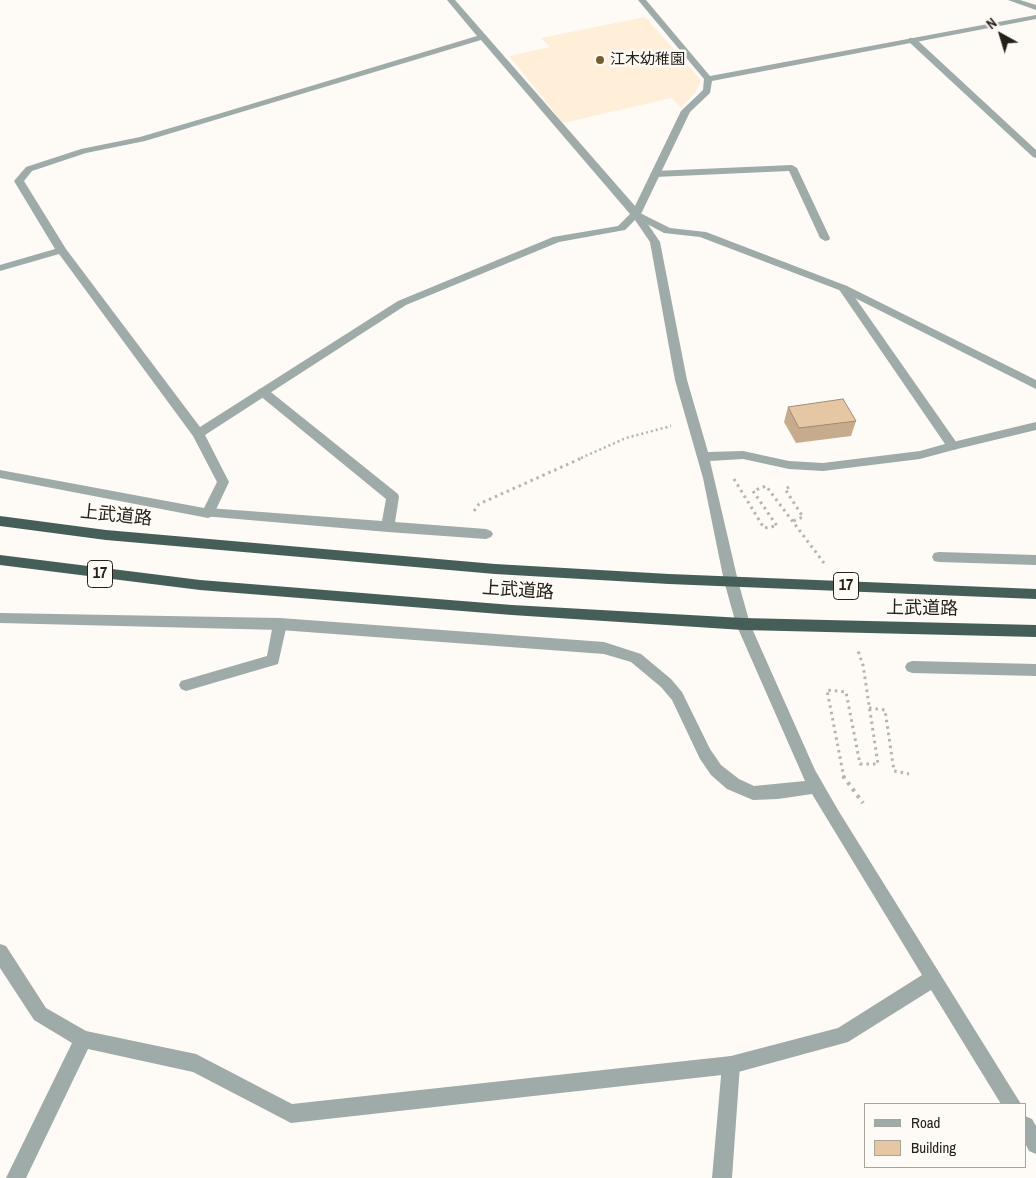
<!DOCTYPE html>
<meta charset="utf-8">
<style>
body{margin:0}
#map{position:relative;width:1036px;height:1178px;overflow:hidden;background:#fefaf6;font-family:"Archivo Narrow",sans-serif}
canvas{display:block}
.legend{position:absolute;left:864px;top:1103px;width:162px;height:65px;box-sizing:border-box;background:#fefaf6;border:1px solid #a7a39d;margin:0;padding:6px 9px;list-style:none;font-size:15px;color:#252018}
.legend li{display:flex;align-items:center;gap:10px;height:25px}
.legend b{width:25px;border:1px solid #a7a39d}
.north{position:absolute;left:976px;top:10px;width:50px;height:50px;-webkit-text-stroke:4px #fefaf6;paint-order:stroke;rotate:321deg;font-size:14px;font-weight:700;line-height:20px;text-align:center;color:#252018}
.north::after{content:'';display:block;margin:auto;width:18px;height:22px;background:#252018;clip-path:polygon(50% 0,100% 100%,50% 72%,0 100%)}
</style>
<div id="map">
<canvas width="1036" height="1178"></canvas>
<ul class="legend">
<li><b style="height:6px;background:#9eaba8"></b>Road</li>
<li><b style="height:14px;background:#e6c7a4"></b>Building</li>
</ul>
<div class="north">N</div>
</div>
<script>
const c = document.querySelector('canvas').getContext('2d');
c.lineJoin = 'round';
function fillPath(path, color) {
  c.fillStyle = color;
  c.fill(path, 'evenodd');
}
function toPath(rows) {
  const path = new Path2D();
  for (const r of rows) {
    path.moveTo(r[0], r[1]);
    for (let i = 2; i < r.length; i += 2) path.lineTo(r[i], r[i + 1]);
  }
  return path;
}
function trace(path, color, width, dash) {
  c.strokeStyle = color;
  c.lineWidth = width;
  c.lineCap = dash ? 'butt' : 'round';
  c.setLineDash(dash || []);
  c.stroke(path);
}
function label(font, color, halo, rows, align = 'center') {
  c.font = font + ' "Archivo Narrow","Noto Sans JP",sans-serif';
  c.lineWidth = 5;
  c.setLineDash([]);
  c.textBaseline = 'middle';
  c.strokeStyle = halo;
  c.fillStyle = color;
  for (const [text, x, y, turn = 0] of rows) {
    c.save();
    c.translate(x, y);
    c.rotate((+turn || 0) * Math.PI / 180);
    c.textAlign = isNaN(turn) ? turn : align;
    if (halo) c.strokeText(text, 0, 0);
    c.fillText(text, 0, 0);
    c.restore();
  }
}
fillPath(toPath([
 [645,17,701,80,695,93,681,108,671,98,563,123,509,56,550,47,541,38]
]), '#ffeed8');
trace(toPath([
 [581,458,626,438,671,426]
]), '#b7b3ae', 2.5, [2, 3]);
trace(toPath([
 [734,479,764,528,777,526,753,491,766,486,824,563],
 [789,487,785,489,803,517,793,521],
 [474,511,479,504,584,457],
 [869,708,885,710,894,771,909,774],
 [844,778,827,690,846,692,860,764,878,764,863,665,857,648]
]), '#b7b3ae', 3, [2.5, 4]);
trace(toPath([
 [843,776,863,803]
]), '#b7b3ae', 4, [3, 5]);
fillPath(toPath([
 [909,38,915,38,1036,150,1036,158,1033,157,909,42,909,38],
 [792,165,797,168,830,238,829,240,825,241,820,238,789,171,655,177,650,174,655,171,792,165],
 [636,211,670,228,706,232,847,286,1036,380,1036,389,839,290,700,237,664,233,632,216,632,212,636,211],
 [263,388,267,389,398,494,399,497,395,522,486,529,491,531,493,534,491,537,486,539,388,532,203,516,202,513,203,510,208,508,382,521,386,499,259,395,257,392,259,389,263,388],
 [1036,422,1036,430,953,450,947,446,953,442,1036,422],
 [939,552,1036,555,1036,565,939,562,934,561,932,557,934,553,939,552],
 [280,618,285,620,287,624,278,664,186,691,181,689,179,685,181,681,267,656,273,624,275,620,280,618],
 [912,661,1036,664,1036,676,912,673,907,671,905,667,907,663,912,661],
 [731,1056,738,1058,740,1065,732,1178,712,1178,722,1065,724,1058,731,1056]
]), '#9eaba8');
fillPath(toPath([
 [447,0,455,0,635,206,681,111,703,90,704,79,638,0,646,0,710,76,1036,15,1036,19,712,81,710,93,690,112,641,214,660,242,687,380,708,452,743,451,789,461,823,463,920,451,945,444,838,288,843,285,847,286,959,446,957,449,920,459,823,471,789,469,743,459,710,461,738,581,750,624,815,770,838,810,1021,1104,1001,1104,931,990,848,1042,731,1074,291,1123,193,1072,88,1049,26,1178,6,1178,72,1043,34,1020,0,968,0,944,6,946,46,1008,86,1031,196,1054,292,1104,731,1056,838,1028,922,975,812,794,778,799,753,800,727,789,711,775,700,759,672,700,661,687,631,662,604,654,280,630,0,623,0,613,280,618,604,642,641,654,671,679,682,692,710,749,721,765,739,779,754,786,805,781,736,624,724,581,703,478,675,380,650,242,635,220,625,230,559,242,406,305,205,435,229,482,213,516,208,518,0,478,0,470,204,508,217,482,193,436,59,254,0,271,0,265,55,249,14,181,26,167,81,149,140,137,218,114,477,36,447,0],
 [481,40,630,214,618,226,553,237,398,301,200,427,66,249,24,181,32,171,86,153,145,141,481,40],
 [1008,0,1020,0,1036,5,1036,10,1008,0],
 [1025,1116,1032,1119,1036,1126,1036,1154,1029,1151,1025,1143,1025,1116]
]), '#9eaba8');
fillPath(toPath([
 [0,516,106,530,495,564,669,574,1036,589,1036,599,669,584,495,574,106,540,0,526,0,516],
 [0,555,200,580,512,605,743,618,1036,625,1036,637,743,630,512,615,200,590,0,565,0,555]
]), '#455e58');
fillPath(toPath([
 [788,407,856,421,851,436,796,443,784,422]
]), '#c6ab8d');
const building = toPath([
 [843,399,856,421,799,428,788,407,843,399]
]);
fillPath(building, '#e6c7a4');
trace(building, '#a18b73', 1);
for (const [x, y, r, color] of [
 [600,60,5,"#725d2c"]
]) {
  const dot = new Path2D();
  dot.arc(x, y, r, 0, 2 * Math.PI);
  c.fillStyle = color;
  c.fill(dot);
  trace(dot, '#fefaf6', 2);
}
label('15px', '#252018', '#fefaf6', [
 ["江木幼稚園",610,60]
], 'left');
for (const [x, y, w] of [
 [100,574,25],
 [846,586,25]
]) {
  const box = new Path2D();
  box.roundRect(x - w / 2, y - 13.5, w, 27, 4);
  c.fillStyle = '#fefaf6';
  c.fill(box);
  trace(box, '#252018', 1);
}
label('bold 16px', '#252018', null, [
 ["17",100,574],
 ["17",846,586]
]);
label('18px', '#252018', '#fefaf6', [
 ["上武道路",116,516,6],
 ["上武道路",518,591,4],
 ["上武道路",922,609,1]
]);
</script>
